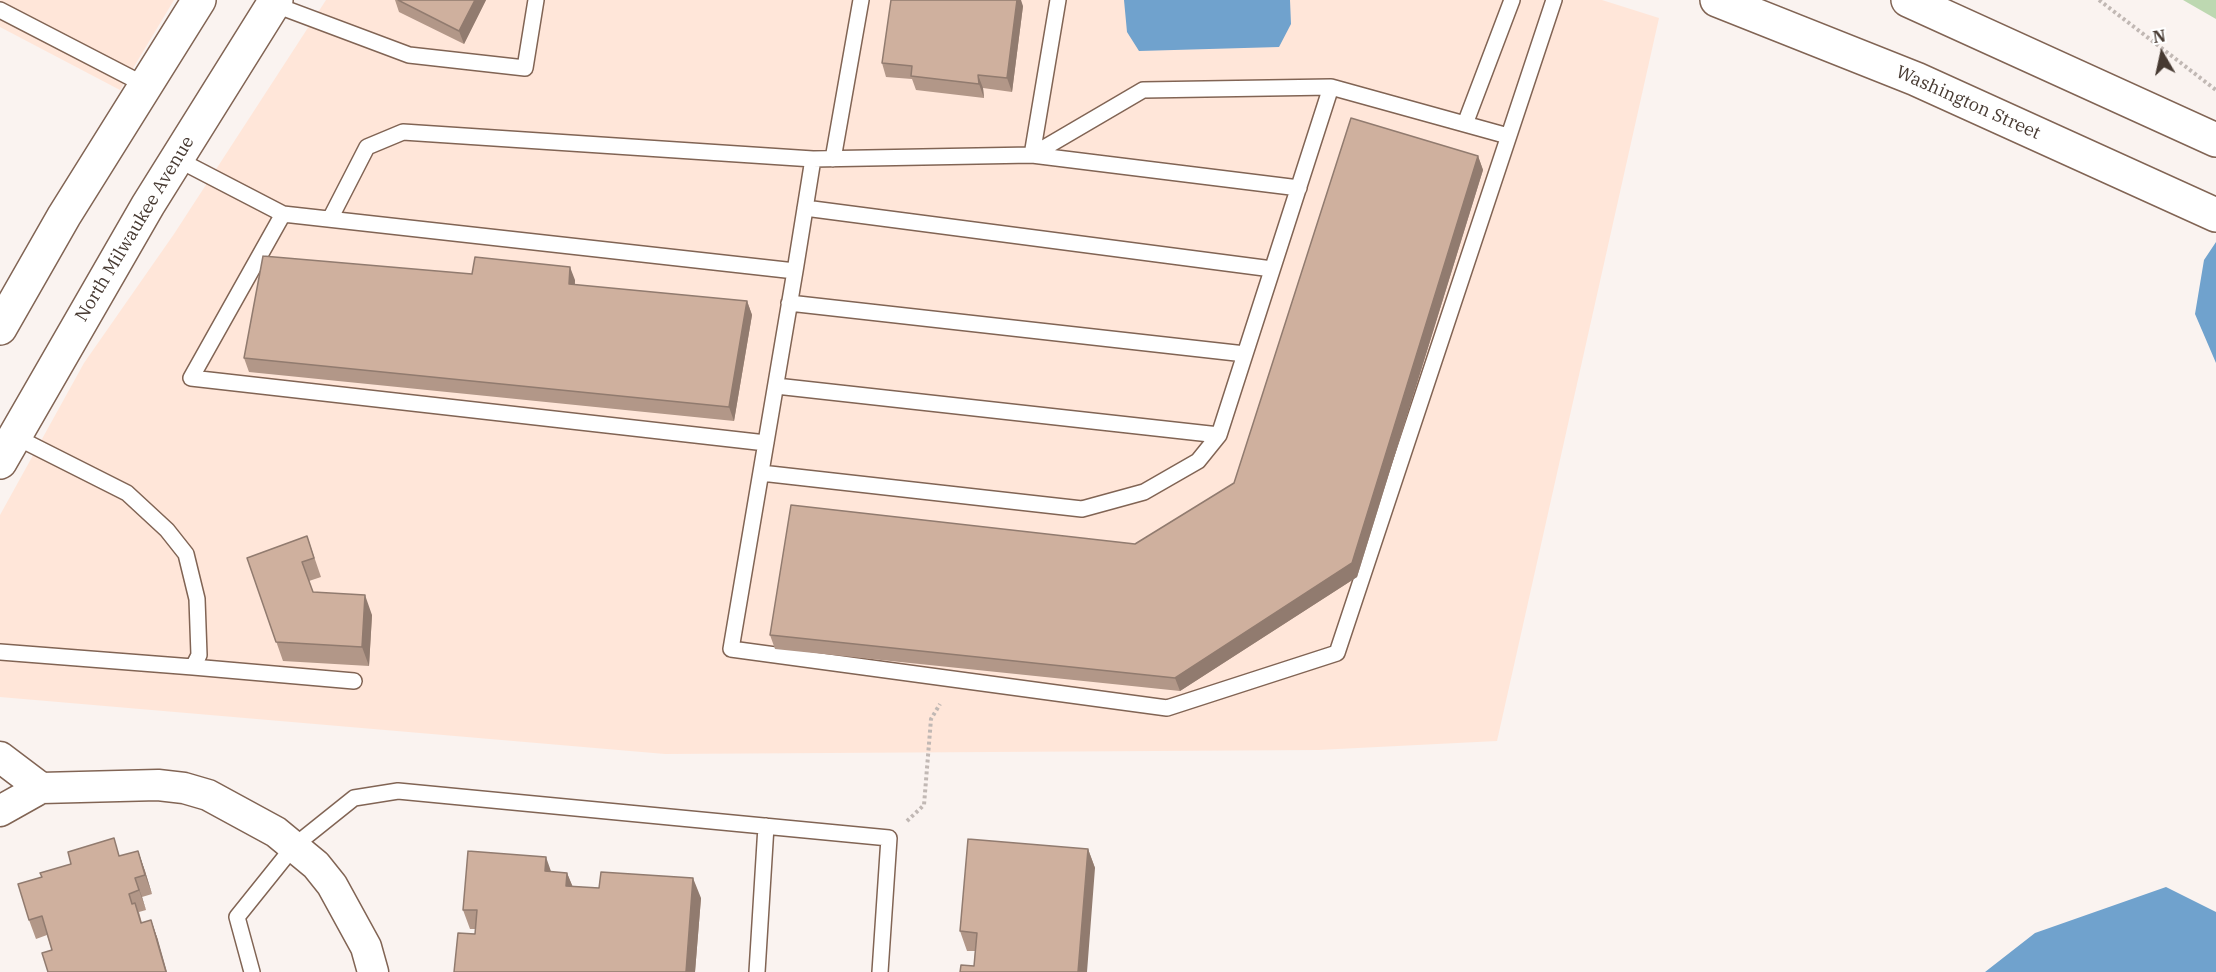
<!DOCTYPE html>
<style>
body{margin:0}
#map{position:relative;width:2216px;height:972px;overflow:hidden;background:#faf3f0;font-family:"IBM Plex Serif",serif}
canvas{display:block}
.north{position:absolute;left:2132px;top:24px;width:60px;height:60px;-webkit-text-stroke:4px #fff;paint-order:stroke;rotate:351deg;font-size:16px;font-weight:700;line-height:24px;text-align:center;color:#473a32}
.north::after{content:'';display:block;margin:auto;width:21px;height:27px;background:#473a32;clip-path:polygon(50% 0,100% 100%,50% 72%,0 100%)}
</style>
<div id="map">
<canvas width="2216" height="972"></canvas>
<div class="north">N</div>
</div>
<script>
const c = document.querySelector('canvas').getContext('2d');
c.lineJoin = 'round';
function fillPath(path, color) {
  c.fillStyle = color;
  c.fill(path, 'evenodd');
}
function toPath(rows) {
  const path = new Path2D();
  for (const r of rows) {
    path.moveTo(r[0], r[1]);
    for (let i = 2; i < r.length; i += 2) path.lineTo(r[i], r[i + 1]);
  }
  return path;
}
function trace(path, color, width, dash) {
  c.strokeStyle = color;
  c.lineWidth = width;
  c.lineCap = dash ? 'butt' : 'round';
  c.setLineDash(dash || []);
  c.stroke(path);
}
function label(font, color, halo, rows, align = 'center') {
  c.font = font + ' "IBM Plex Serif",serif';
  c.lineWidth = 6;
  c.setLineDash([]);
  c.textBaseline = 'middle';
  c.strokeStyle = halo;
  c.fillStyle = color;
  for (const [text, x, y, turn = 0] of rows) {
    c.save();
    c.translate(x, y);
    c.rotate((+turn || 0) * Math.PI / 180);
    c.textAlign = isNaN(turn) ? turn : align;
    if (halo) c.strokeText(text, 0, 0);
    c.fillText(text, 0, 0);
    c.restore();
  }
}
fillPath(toPath([
 [0,0,174,0,120,90,0,27],
 [326,0,1602,0,1659,18,1497,741,1318,750,665,754,0,697,0,515,84,363,174,234]
]), '#ffe6d9');
fillPath(toPath([
 [2183,0,2216,0,2216,19]
]), '#bdd8b1');
fillPath(toPath([
 [1124,0,1290,0,1291,24,1279,47,1139,51,1127,32],
 [2216,242,2216,363,2195,314,2204,260],
 [2166,887,2216,912,2216,972,1985,972,2035,933]
]), '#70a2cd');
const service = toPath([
 [273,4,409,55,525,68,536,0],
 [0,10,145,85],
 [1465,124,1512,0],
 [1032,155,1143,90,1331,87,1508,136],
 [1032,155,1058,0],
 [177,159,283,214,795,271,813,159,403,132,367,147,330,219],
 [813,159,1032,155,1299,188],
 [833,159,861,0],
 [805,208,1272,269],
 [283,214,191,378,766,443],
 [795,271,731,649,1167,708,1337,653,1554,0],
 [789,303,1245,354],
 [776,386,1219,435],
 [761,473,1082,509,1144,492,1198,461,1219,435,1331,87],
 [0,652,193,667,199,655,197,599,186,554,167,530,127,493,14,436],
 [193,667,354,681],
 [252,972,237,917,294,846,354,798,398,791,889,838,880,972],
 [757,972,766,826]
]);
const minor = toPath([
 [0,757,41,788],
 [0,811,41,788,158,785,184,788,208,795,276,832,316,865,332,885,366,947,373,972]
]);
const secondary = toPath([
 [1717,0,1916,79,2216,215],
 [1908,0,2216,140]
]);
const primary = toPath([
 [0,328,64,216,199,0],
 [0,462,148,205,276,0]
]);
trace(service, '#816454', 18);
trace(minor, '#816454', 33);
trace(secondary, '#816454', 36);
trace(primary, '#816454', 36);
trace(toPath([
 [2099,0,2216,90],
 [907,821,924,805,931,719,940,704]
]), '#c1b8b4', 4, [3, 3]);
trace(service, '#fff', 15);
trace(minor, '#fff', 30);
trace(secondary, '#fff', 33);
trace(primary, '#fff', 33);
fillPath(toPath([
 [395,0,486,0,464,44,399,12],
 [1023,6,1012,92,983,88,984,98,916,90,912,79,886,77,882,63],
 [1478,156,1483,170,1357,577,1180,691,775,649,770,635,1135,544,1234,483],
 [472,274,575,280,575,285,747,301,752,315,734,421,249,372,244,358],
 [307,536,321,577,309,581,313,592,372,615,369,666,283,661,247,558],
 [1088,849,1095,868,974,966,975,951,967,951,960,931],
 [138,851,145,871,152,894,142,897,146,910,139,912,142,923,151,920,158,940,52,950,47,935,36,939,29,920,42,877],
 [551,872,567,873,572,886,701,898,695,972,454,972,475,934,476,929,470,929,463,910]
]), '#b29788');
fillPath(toPath([
 [475,0,486,0,464,44,459,31],
 [1017,0,1021,0,1023,6,1012,92,1007,78],
 [978,75,983,88,984,98,979,84],
 [1478,156,1483,170,1357,577,1180,691,1175,678],
 [570,267,575,280,574,298,569,284],
 [747,301,752,315,734,421,729,407],
 [365,595,372,615,369,666,362,647],
 [1088,849,1095,868,1087,972,1078,972],
 [138,851,145,871,152,894,145,875],
 [546,857,553,877,545,871],
 [567,873,575,892,566,886],
 [135,878,142,897,146,910,139,890],
 [693,878,701,898,695,972,686,972],
 [151,920,158,940,167,972,166,972]
]), '#917b6f');
const building = toPath([
 [398,0,475,0,459,31,398,0],
 [891,0,1017,0,1007,78,978,75,979,84,911,76,912,66,882,63,891,0],
 [1351,118,1478,156,1352,563,1175,678,770,635,791,505,1135,544,1234,483,1351,118],
 [263,256,472,274,475,257,570,267,569,284,747,301,729,407,244,358,263,256],
 [307,536,314,558,302,562,313,592,365,595,362,647,276,642,247,558,307,536],
 [114,838,119,856,138,851,145,875,135,878,139,890,129,894,132,904,135,903,141,923,151,920,166,972,48,972,42,953,52,950,42,916,29,920,18,884,42,877,40,873,71,864,68,852,114,838],
 [968,839,1088,849,1078,972,960,972,961,965,974,966,977,933,960,931,968,839],
 [468,851,546,857,545,871,567,873,566,886,599,888,601,872,693,878,686,972,454,972,458,933,475,934,477,910,463,910,468,851]
]);
fillPath(building, '#cfb09e');
trace(building, '#917b6f', 1.5);
label('18px', '#473a32', '#fff', [
 ["Washington Street",1968,103,24],
 ["North Milwaukee Avenue",135,229,-59]
]);
</script>
